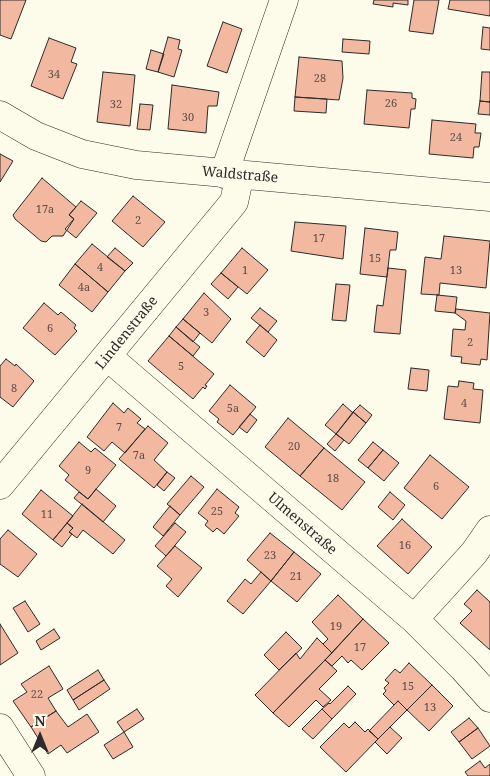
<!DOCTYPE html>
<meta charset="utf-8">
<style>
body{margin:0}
#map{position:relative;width:490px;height:776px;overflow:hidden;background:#fdfbea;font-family:"Noto Serif",serif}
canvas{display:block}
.north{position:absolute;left:15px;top:711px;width:50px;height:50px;-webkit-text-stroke:4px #fdfbea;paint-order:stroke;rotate:0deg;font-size:14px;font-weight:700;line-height:20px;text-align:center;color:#2b2b2b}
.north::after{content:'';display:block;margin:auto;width:18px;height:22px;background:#2b2b2b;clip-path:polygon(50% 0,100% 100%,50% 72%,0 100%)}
</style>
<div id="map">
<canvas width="490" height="776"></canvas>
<div class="north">N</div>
</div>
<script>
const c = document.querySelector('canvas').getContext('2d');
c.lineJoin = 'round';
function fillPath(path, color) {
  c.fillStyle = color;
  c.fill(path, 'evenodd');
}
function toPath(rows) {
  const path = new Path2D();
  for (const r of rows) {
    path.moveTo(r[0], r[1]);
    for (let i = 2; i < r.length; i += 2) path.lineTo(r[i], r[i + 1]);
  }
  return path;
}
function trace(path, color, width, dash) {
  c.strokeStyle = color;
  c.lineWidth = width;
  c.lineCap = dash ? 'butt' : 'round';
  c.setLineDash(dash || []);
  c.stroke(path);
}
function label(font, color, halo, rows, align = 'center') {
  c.font = font + ' "Noto Serif",serif';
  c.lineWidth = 4;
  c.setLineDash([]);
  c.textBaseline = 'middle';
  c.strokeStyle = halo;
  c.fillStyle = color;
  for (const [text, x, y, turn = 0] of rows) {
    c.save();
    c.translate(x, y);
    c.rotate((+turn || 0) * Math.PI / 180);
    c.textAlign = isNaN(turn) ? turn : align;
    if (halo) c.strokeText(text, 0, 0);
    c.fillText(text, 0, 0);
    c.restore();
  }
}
const building = toPath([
 [0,0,26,0,11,39,0,35,0,0],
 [374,0,408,0,408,5,393,3,393,7,373,4,374,0],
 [414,0,439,0,433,34,409,31,414,0],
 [450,0,490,0,490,16,448,9,450,0],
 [223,22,242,29,227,73,207,66,223,22],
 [483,27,490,28,490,50,481,49,483,27],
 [168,37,180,40,178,49,182,50,174,77,158,72,168,37],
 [49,38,76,48,71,62,77,64,63,99,31,86,49,38],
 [343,39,370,41,369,54,342,52,343,39],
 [151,50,164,54,158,72,146,69,151,50],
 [299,57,342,61,343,78,339,100,295,97,299,57],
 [103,72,135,75,130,126,97,122,103,72],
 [482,72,490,72,490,102,480,101,482,72],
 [172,85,219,92,217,106,208,106,206,133,168,129,172,85],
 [367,90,412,93,412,98,416,99,415,109,411,109,409,128,364,124,367,90],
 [295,97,327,99,326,113,294,111,295,97],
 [480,101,490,102,490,115,478,114,480,101],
 [140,104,153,105,150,130,137,129,140,104],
 [432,120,476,124,475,133,481,133,479,147,474,147,473,158,429,154,432,120],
 [0,154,13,161,0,182,0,154],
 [42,178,76,207,69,215,74,219,63,236,52,236,46,242,41,241,15,219,13,215,42,178],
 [133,196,165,222,143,247,112,221,133,196],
 [81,201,97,213,76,238,65,229,74,219,69,215,81,201],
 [295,222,346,226,343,259,291,251,295,222],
 [365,228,398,232,396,250,390,250,387,277,360,274,365,228],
 [444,236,490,241,486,288,440,283,439,295,421,294,425,257,441,259,444,236],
 [92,244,125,271,108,292,75,264,92,244],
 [115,248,133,263,125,271,107,257,115,248],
 [242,248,268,270,247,294,221,273,242,248],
 [75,264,108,292,92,312,59,285,75,264],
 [388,268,406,270,400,334,374,332,377,305,383,306,388,268],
 [221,273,238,287,228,299,211,284,221,273],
 [336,284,350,285,346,321,332,320,336,284],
 [204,293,231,319,212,343,183,319,204,293],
 [437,295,457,297,455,313,435,311,437,295],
 [44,303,58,315,61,312,76,325,74,328,77,331,55,355,23,328,44,303],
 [260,308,277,321,268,332,251,318,260,308],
 [456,309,490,313,487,360,481,359,480,365,461,363,462,357,451,356,453,329,465,330,466,321,455,313,456,309],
 [183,319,200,333,193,342,176,327,183,319],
 [260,325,277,340,264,357,246,342,260,325],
 [176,327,200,347,193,356,169,336,176,327],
 [169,336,214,374,205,385,207,386,205,389,203,387,193,399,148,361,169,336],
 [6,359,15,366,16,364,34,381,13,407,0,397,0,366,6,359],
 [411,368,429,370,427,391,408,389,411,368],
 [459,381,474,383,473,389,483,390,480,423,444,419,448,386,458,387,459,381],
 [230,385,256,407,233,435,217,422,219,419,209,411,230,385],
 [113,403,124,413,128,408,141,419,137,423,145,429,125,453,112,442,104,451,87,437,113,403],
 [343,404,353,413,336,434,325,425,343,404],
 [360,405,372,415,366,423,353,412,360,405],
 [353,412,366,423,349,444,336,434,353,412],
 [250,414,257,420,247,433,239,427,250,414],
 [288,418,324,448,300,476,265,447,288,418],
 [148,426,168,443,154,460,167,472,154,488,119,459,148,426],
 [336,434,344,440,335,451,327,444,336,434],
 [79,442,91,452,95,448,116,465,88,499,65,480,69,475,59,466,79,442],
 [373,442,383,450,368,468,358,460,373,442],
 [324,448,365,482,342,510,300,476,324,448],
 [383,450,399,463,384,481,368,468,383,450],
 [430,455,469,487,442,519,404,488,430,455],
 [167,472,175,478,164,491,157,485,167,472],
 [191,476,204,487,180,515,167,504,191,476],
 [96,489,116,506,103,522,74,498,79,492,88,499,96,489],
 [217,489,239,507,235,513,239,516,224,534,217,528,213,532,205,525,208,521,198,513,217,489],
 [41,490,73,516,53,540,22,514,41,490],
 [390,492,405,505,393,520,378,507,390,492],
 [82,504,125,540,113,554,83,530,77,538,69,532,73,528,67,523,82,504],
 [170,506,180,515,163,536,153,527,170,506],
 [402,519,432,547,408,574,377,546,402,519],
 [67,523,73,528,69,532,72,534,62,547,53,540,67,523],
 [175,523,186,532,166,556,155,546,175,523],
 [8,530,37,554,18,577,0,564,0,539,8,530],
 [270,533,294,552,271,581,247,560,270,533],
 [175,546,202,568,178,597,166,586,172,579,157,566,175,546],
 [294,552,321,574,297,602,271,581,294,552],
 [261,572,271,581,243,614,227,601,245,579,251,584,261,572],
 [477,590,490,602,490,650,460,623,472,611,464,604,477,590],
 [338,595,363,619,332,653,323,644,328,639,312,622,338,595],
 [25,601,40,624,28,632,13,608,25,601],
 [363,619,389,643,362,670,351,660,348,663,342,656,332,666,325,660,363,619],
 [0,624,18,653,0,665,0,624],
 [54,629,60,638,41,650,36,641,54,629],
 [286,632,302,648,279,670,264,655,286,632],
 [317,638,332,653,273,713,255,695,296,653,300,659,317,638],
 [325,660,337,671,319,689,331,700,323,707,316,700,289,727,273,713,325,660],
 [409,663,432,685,407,710,398,701,394,705,383,694,386,691,384,688,389,683,385,680,395,669,400,673,409,663],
 [49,666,63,689,48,698,56,711,31,727,13,701,27,692,21,684,49,666],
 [98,670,104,680,73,700,67,690,98,670],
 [104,680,110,689,79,710,73,700,104,680],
 [432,685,453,706,429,731,407,710,432,685],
 [348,686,356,694,332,719,322,709,329,703,330,704,348,686],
 [398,701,407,710,378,739,369,731,398,701],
 [137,709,144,719,124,732,117,722,137,709],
 [322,709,332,719,313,739,302,729,322,709],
 [56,711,68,727,87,714,99,732,67,753,61,745,48,754,31,727,56,711],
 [469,718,478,728,459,742,451,732,469,718],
 [355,722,365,732,368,729,378,739,346,772,320,747,344,723,349,728,355,722],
 [390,727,402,738,387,754,375,742,390,727],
 [478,728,490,746,472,759,459,742,478,728],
 [124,732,133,747,113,759,104,745,124,732],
 [480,761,485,768,490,764,490,776,468,776,465,772,480,761]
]);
fillPath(building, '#f2b8a0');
trace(building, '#2b2b2b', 1);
const minor = toPath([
 [0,115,36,136,82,154,136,165,490,197],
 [224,174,284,0],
 [108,357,414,619,463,668,490,698],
 [0,485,234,202,240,174],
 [414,619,474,553,490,530],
 [0,728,31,776]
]);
trace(minor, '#2b2b2b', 29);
trace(minor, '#fdfbea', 28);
label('11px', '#5d4e48', null, [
 ["34",54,75],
 ["28",320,79],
 ["26",391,104],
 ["32",116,105],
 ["30",188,118],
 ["24",456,138],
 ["17a",45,210],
 ["2",138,221],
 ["17",319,239],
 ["15",375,259],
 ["4",100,268],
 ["1",245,271],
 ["13",456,271],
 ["4a",84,288],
 ["3",206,313],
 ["6",50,329],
 ["2",470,343],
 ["5",181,367],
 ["8",14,389],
 ["4",464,404],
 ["5a",233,409],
 ["7",119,428],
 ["20",294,447],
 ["7a",139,456],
 ["9",88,471],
 ["18",333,479],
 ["6",436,487],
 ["25",217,512],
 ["11",47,515],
 ["16",405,546],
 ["23",270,556],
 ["21",296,577],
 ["19",336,627],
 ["17",360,648],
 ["15",408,687],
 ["22",37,695],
 ["13",430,708]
]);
label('14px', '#2b2b2b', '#fdfbea', [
 ["Waldstraße",240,175,5],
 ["Lindenstraße",127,333,-51],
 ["Ulmenstraße",302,524,41]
]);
</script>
